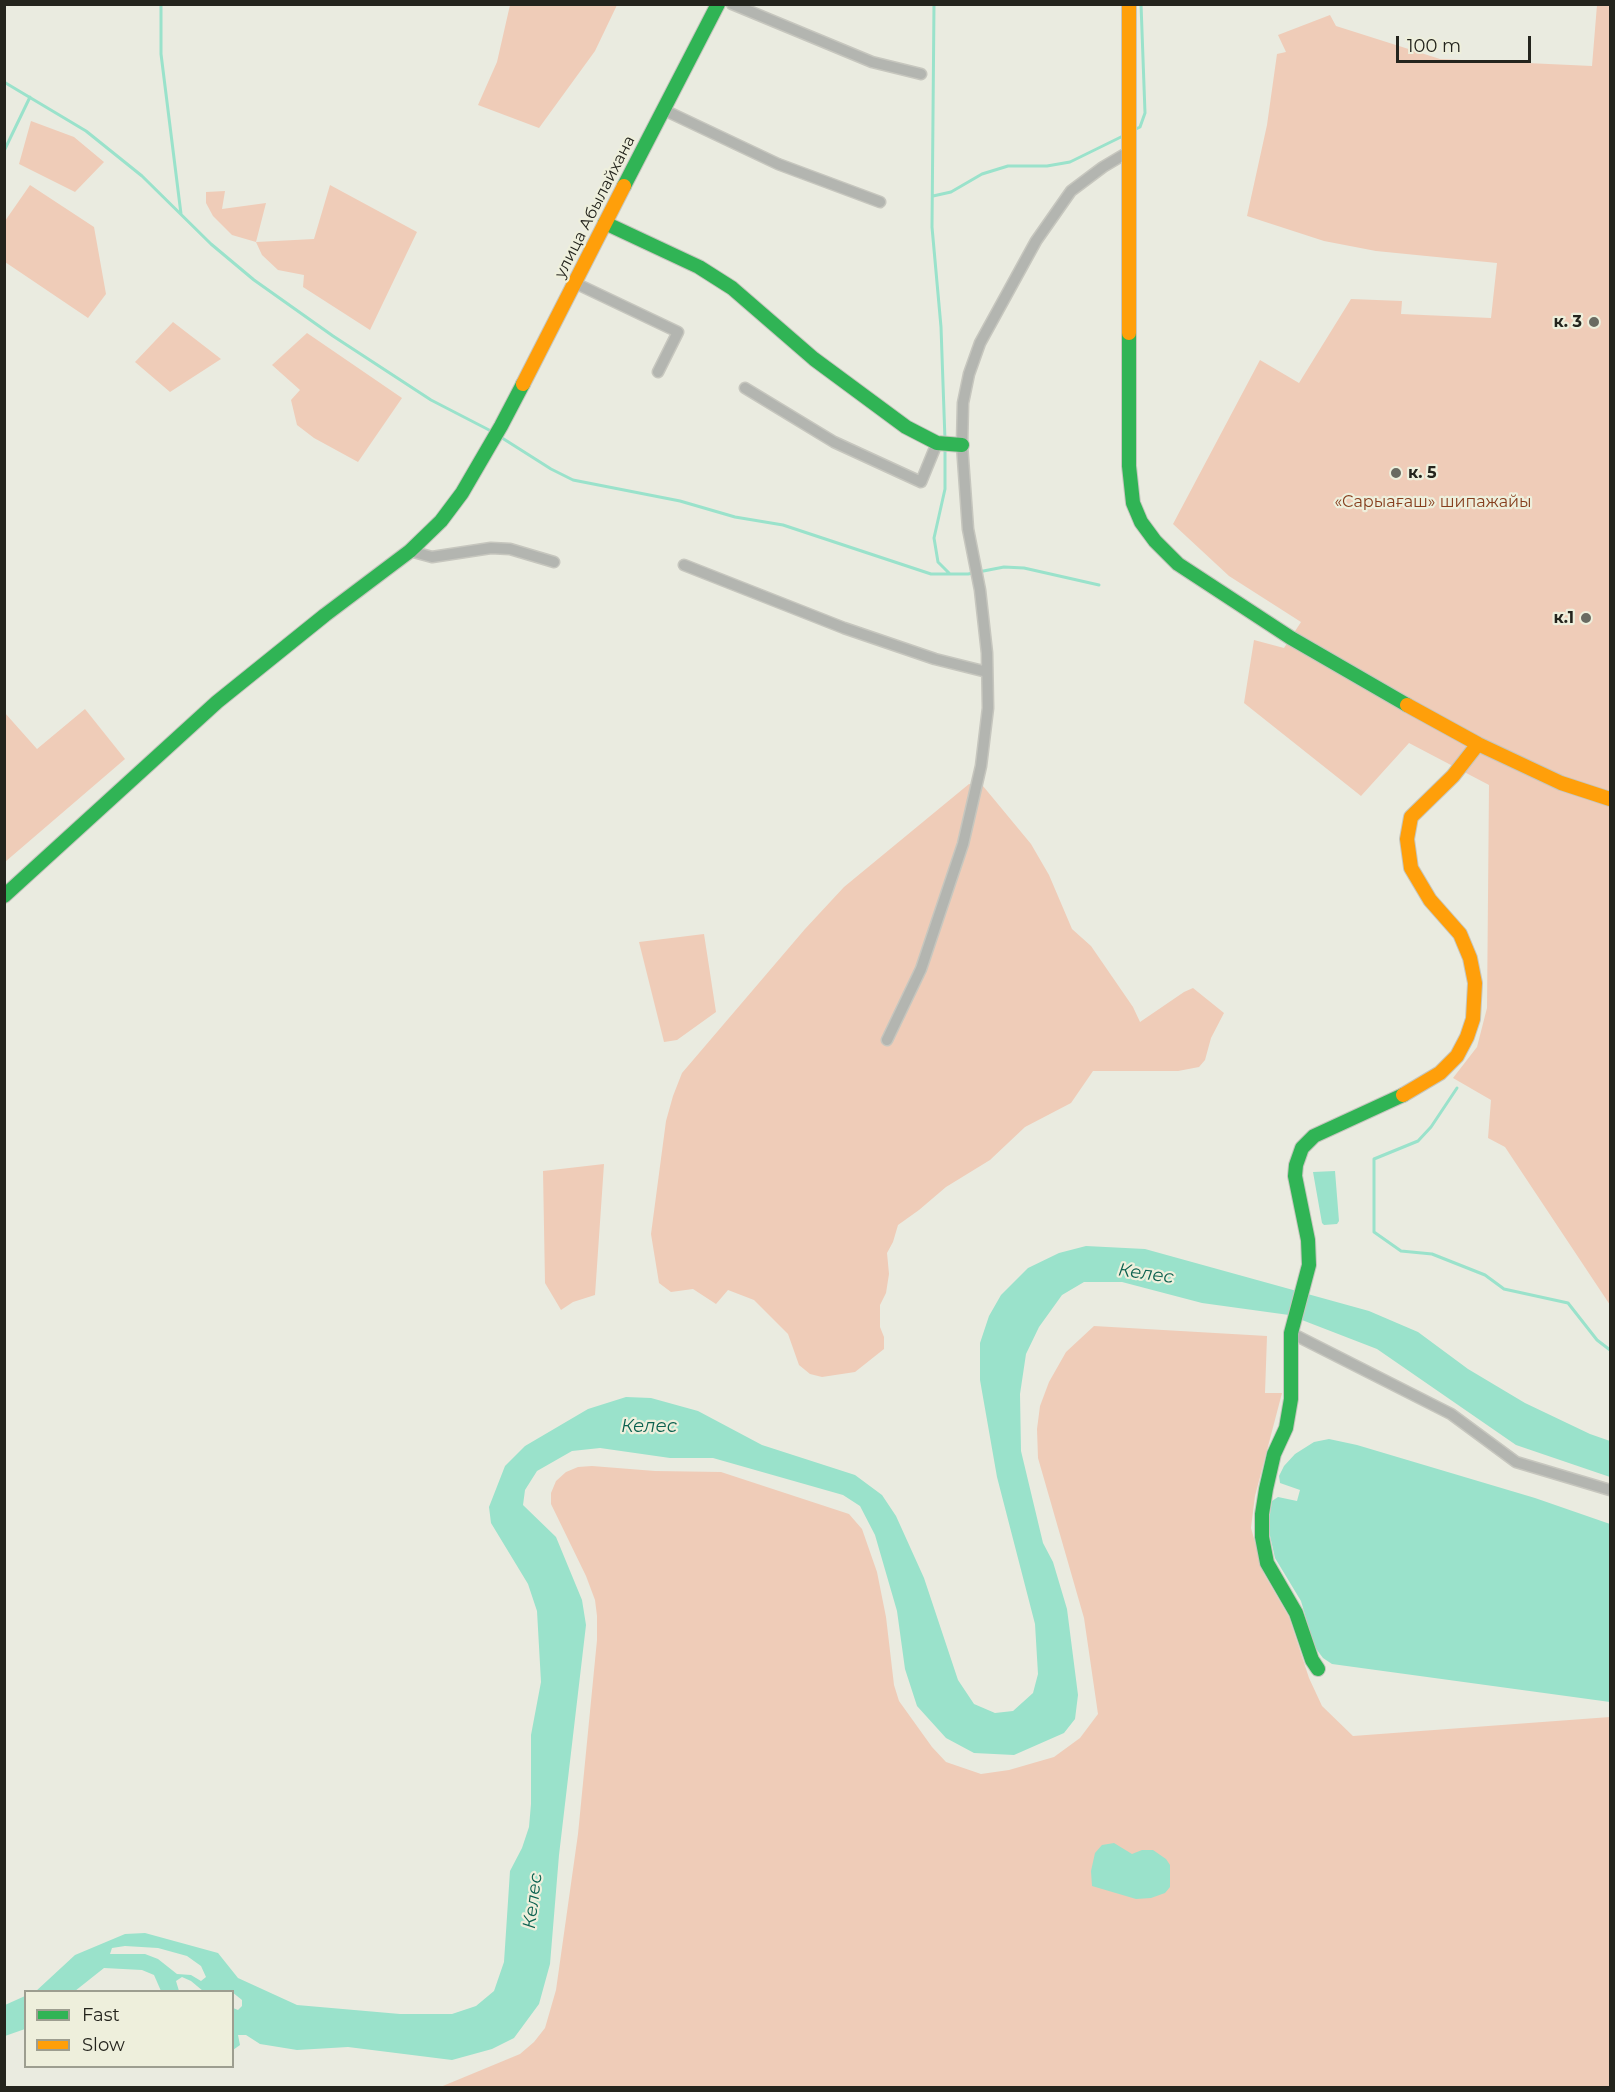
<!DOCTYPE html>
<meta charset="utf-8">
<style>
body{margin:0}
#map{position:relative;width:1615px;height:2092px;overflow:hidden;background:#eaebe0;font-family:Montserrat,sans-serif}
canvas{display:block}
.frame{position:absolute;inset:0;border:6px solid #24241d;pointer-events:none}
.legend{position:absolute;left:24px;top:1990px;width:210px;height:78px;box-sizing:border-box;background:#eeefdc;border:2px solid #9d9e90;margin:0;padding:8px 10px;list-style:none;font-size:18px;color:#24241d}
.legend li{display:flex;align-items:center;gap:12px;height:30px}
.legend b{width:30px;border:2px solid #9d9e90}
.scale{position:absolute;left:1396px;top:36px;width:135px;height:27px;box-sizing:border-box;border:3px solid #24241d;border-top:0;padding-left:8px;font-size:18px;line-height:21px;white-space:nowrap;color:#24241d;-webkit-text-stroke:4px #eeefdc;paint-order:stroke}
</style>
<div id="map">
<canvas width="1615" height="2092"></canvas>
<div class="frame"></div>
<ul class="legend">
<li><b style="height:8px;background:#30b455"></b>Fast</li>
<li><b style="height:8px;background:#ff9f0a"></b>Slow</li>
</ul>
<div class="scale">100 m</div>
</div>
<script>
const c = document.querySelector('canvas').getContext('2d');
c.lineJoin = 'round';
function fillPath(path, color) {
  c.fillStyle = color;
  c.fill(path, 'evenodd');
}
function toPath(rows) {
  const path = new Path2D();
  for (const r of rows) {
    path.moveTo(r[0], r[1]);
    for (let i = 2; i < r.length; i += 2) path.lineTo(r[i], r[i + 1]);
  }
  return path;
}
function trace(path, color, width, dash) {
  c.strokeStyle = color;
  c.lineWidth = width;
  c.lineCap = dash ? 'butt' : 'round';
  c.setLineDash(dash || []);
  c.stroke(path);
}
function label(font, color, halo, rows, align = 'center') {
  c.font = font + ' Montserrat,sans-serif';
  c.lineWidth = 4.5;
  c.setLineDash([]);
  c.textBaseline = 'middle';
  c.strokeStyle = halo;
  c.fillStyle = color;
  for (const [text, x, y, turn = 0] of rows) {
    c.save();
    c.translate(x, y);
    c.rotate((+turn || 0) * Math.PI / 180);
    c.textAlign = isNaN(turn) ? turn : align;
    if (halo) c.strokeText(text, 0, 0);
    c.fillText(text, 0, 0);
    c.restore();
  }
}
fillPath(toPath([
 [510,5,617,5,595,51,539,128,478,105,497,62],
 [1597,5,1610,5,1610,1305,1505,1147,1488,1138,1491,1100,1453,1078,1477,1047,1487,1008,1489,785,1409,743,1361,796,1244,703,1254,640,1284,648,1301,622,1229,576,1173,524,1260,360,1299,383,1351,299,1402,301,1401,314,1491,318,1497,263,1376,251,1324,241,1247,216,1267,125,1277,54,1286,52,1278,35,1330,15,1336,26,1440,59,1592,66],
 [31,121,74,137,104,162,75,192,19,164],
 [30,185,94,227,106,294,88,318,5,262,5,221],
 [330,185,417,232,370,330,303,287,304,275,278,270,262,255,256,242,232,235,213,216,206,203,206,192,225,191,222,209,266,203,256,242,314,239],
 [173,322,221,359,170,392,135,362],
 [307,333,402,398,358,462,314,438,297,425,291,400,300,390,272,365],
 [85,709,125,759,5,862,5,713,37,749],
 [969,784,983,786,1031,844,1049,875,1072,929,1091,946,1133,1007,1140,1022,1184,992,1193,988,1224,1013,1211,1038,1205,1060,1199,1067,1178,1071,1093,1071,1071,1103,1025,1127,990,1160,946,1187,919,1210,898,1225,893,1242,887,1253,889,1274,886,1293,880,1305,880,1327,884,1337,884,1349,855,1372,822,1377,810,1374,799,1365,788,1334,754,1300,728,1290,716,1304,693,1289,671,1292,659,1283,651,1234,666,1121,673,1096,682,1073,805,929,844,887],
 [704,934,716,1012,677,1040,664,1042,639,942],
 [604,1164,595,1295,573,1302,561,1310,545,1283,543,1171],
 [1094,1326,1267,1336,1265,1393,1282,1393,1255,1496,1251,1528,1264,1574,1289,1617,1309,1678,1322,1706,1353,1736,1610,1717,1610,2087,438,2088,520,2054,534,2042,545,2028,556,1990,578,1834,597,1640,597,1616,595,1600,586,1576,551,1504,551,1493,556,1481,566,1472,578,1467,592,1466,655,1471,721,1472,849,1514,862,1529,877,1572,886,1617,894,1685,899,1701,932,1747,946,1762,981,1774,1009,1770,1054,1757,1080,1738,1098,1714,1084,1618,1038,1458,1037,1429,1040,1406,1049,1382,1066,1352]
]), '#efccb8');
fillPath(toPath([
 [1335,1171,1339,1221,1337,1224,1324,1225,1322,1223,1313,1172],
 [1086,1246,1145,1249,1369,1311,1418,1332,1468,1369,1525,1403,1590,1434,1610,1441,1610,1477,1516,1445,1377,1349,1289,1315,1202,1303,1122,1282,1084,1282,1062,1295,1039,1327,1026,1354,1020,1394,1021,1451,1043,1543,1053,1562,1067,1609,1078,1695,1075,1719,1064,1733,1014,1755,974,1753,946,1738,917,1706,905,1669,897,1611,875,1535,860,1506,843,1495,713,1458,670,1458,600,1448,572,1451,537,1471,525,1490,523,1505,556,1537,582,1600,586,1625,559,1855,550,1964,539,2004,514,2038,492,2049,452,2060,348,2047,297,2050,260,2044,246,2035,238,2035,240,2045,233,2050,233,2008,238,2010,242,2006,242,2000,232,1992,203,1991,191,1981,182,1977,176,1981,179,1991,161,1991,154,1975,142,1970,104,1968,75,1991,35,1992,75,1955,125,1934,145,1933,218,1953,238,1978,297,2005,400,2014,452,2014,476,2006,494,1991,504,1962,510,1871,522,1848,529,1827,531,1804,531,1735,541,1682,537,1611,528,1584,491,1523,489,1507,505,1466,525,1446,588,1409,626,1397,651,1398,698,1411,762,1445,855,1475,882,1495,896,1516,924,1578,958,1680,974,1704,995,1713,1013,1711,1033,1693,1038,1674,1035,1624,997,1477,980,1380,980,1343,989,1316,1001,1295,1028,1268,1059,1253],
 [125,1946,158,1948,187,1956,201,1966,206,1977,201,1981,191,1975,177,1974,158,1959,145,1954,110,1954,112,1948],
 [1329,1439,1357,1445,1535,1498,1610,1524,1610,1702,1332,1664,1323,1658,1314,1646,1301,1601,1275,1558,1268,1527,1272,1501,1278,1497,1297,1501,1300,1490,1280,1483,1279,1476,1284,1466,1295,1454,1314,1442],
 [1114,1843,1132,1854,1142,1850,1153,1850,1166,1859,1170,1865,1170,1887,1165,1893,1151,1898,1136,1899,1092,1886,1091,1871,1095,1853,1102,1845],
 [25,1996,25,2029,5,2036,5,2005]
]), '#9ae2cb');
trace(toPath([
 [161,4,161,54,181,214],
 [934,4,932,227,941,327,945,440],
 [4,82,86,131,142,176,211,244,254,280,333,336,431,400,491,431],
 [1134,130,1140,127,1145,113,1141,4],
 [4,151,30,97],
 [933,196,951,192,982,174,1008,166,1047,166,1070,162,1123,136],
 [499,436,551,469,573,480,680,501,735,517,783,525,931,574,968,574,1004,567,1024,568,1099,585],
 [945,450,945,489,934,538,938,562,950,574],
 [1457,1088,1431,1127,1418,1141,1374,1159,1374,1232,1401,1251,1432,1254,1485,1275,1504,1289,1568,1303,1597,1340,1610,1350]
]), '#9ae2cb', 3);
const street = toPath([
 [732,4,872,62,921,74],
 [664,110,778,164,880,202],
 [575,283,678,332,658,372],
 [745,388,834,442,921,482,937,443],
 [410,551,432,557,491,548,510,549,554,562],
 [684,565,844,628,935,659,987,672],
 [887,1040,921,969,963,844,981,766,988,708,987,653,980,590,968,529,962,445,963,403,969,374,980,343,1036,241,1071,191,1103,167,1130,151],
 [1291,1333,1451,1414,1516,1462,1610,1490]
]);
const fast = toPath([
 [624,186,718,4],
 [605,223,699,267,732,288,814,359,906,427,937,443,962,445],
 [1129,333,1129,466,1133,503,1141,522,1155,541,1178,564,1291,638,1407,705],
 [4,896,217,702,325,615,410,551,441,521,462,493,501,426,523,384],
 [1318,1669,1312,1660,1296,1613,1267,1563,1262,1537,1262,1514,1266,1489,1274,1454,1286,1428,1291,1399,1291,1333,1309,1265,1308,1240,1295,1176,1296,1165,1302,1148,1314,1136,1403,1095]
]);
const slow = toPath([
 [1129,4,1129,333],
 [523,384,624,186],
 [1407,705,1478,744,1561,783,1610,799],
 [1403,1095,1440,1073,1457,1056,1467,1037,1473,1019,1475,983,1470,958,1460,934,1430,900,1411,868,1407,839,1411,817,1453,776,1478,744]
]);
trace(street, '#c6c6be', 13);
trace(fast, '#c6c6be', 16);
trace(slow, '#c6c6be', 16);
trace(street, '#b3b5b0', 10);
trace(fast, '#30b455', 14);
trace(slow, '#ff9f0a', 14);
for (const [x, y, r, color] of [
 [1594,322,6,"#696a61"],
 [1396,473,6,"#696a61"],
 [1586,618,6,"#696a61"]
]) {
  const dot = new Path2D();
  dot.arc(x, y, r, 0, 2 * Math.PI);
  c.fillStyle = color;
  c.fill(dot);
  trace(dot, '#eeefdc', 2);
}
label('16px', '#24241d', '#eeefdc', [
 ["улица Абылайхана",595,207,-63]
]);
label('bold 16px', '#24241d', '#eeefdc', [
 ["к. 3",1582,322],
 ["к. 5",1408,473,"left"],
 ["к.1",1574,618]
], 'right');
label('16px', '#863e1d', '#eeefdc', [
 ["«Сарыағаш» шипажайы",1433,502]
]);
label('italic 18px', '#0b614f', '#eeefdc', [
 ["Келес",1146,1274,8],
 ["Келес",649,1427],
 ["Келес",533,1901,-83]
]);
</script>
